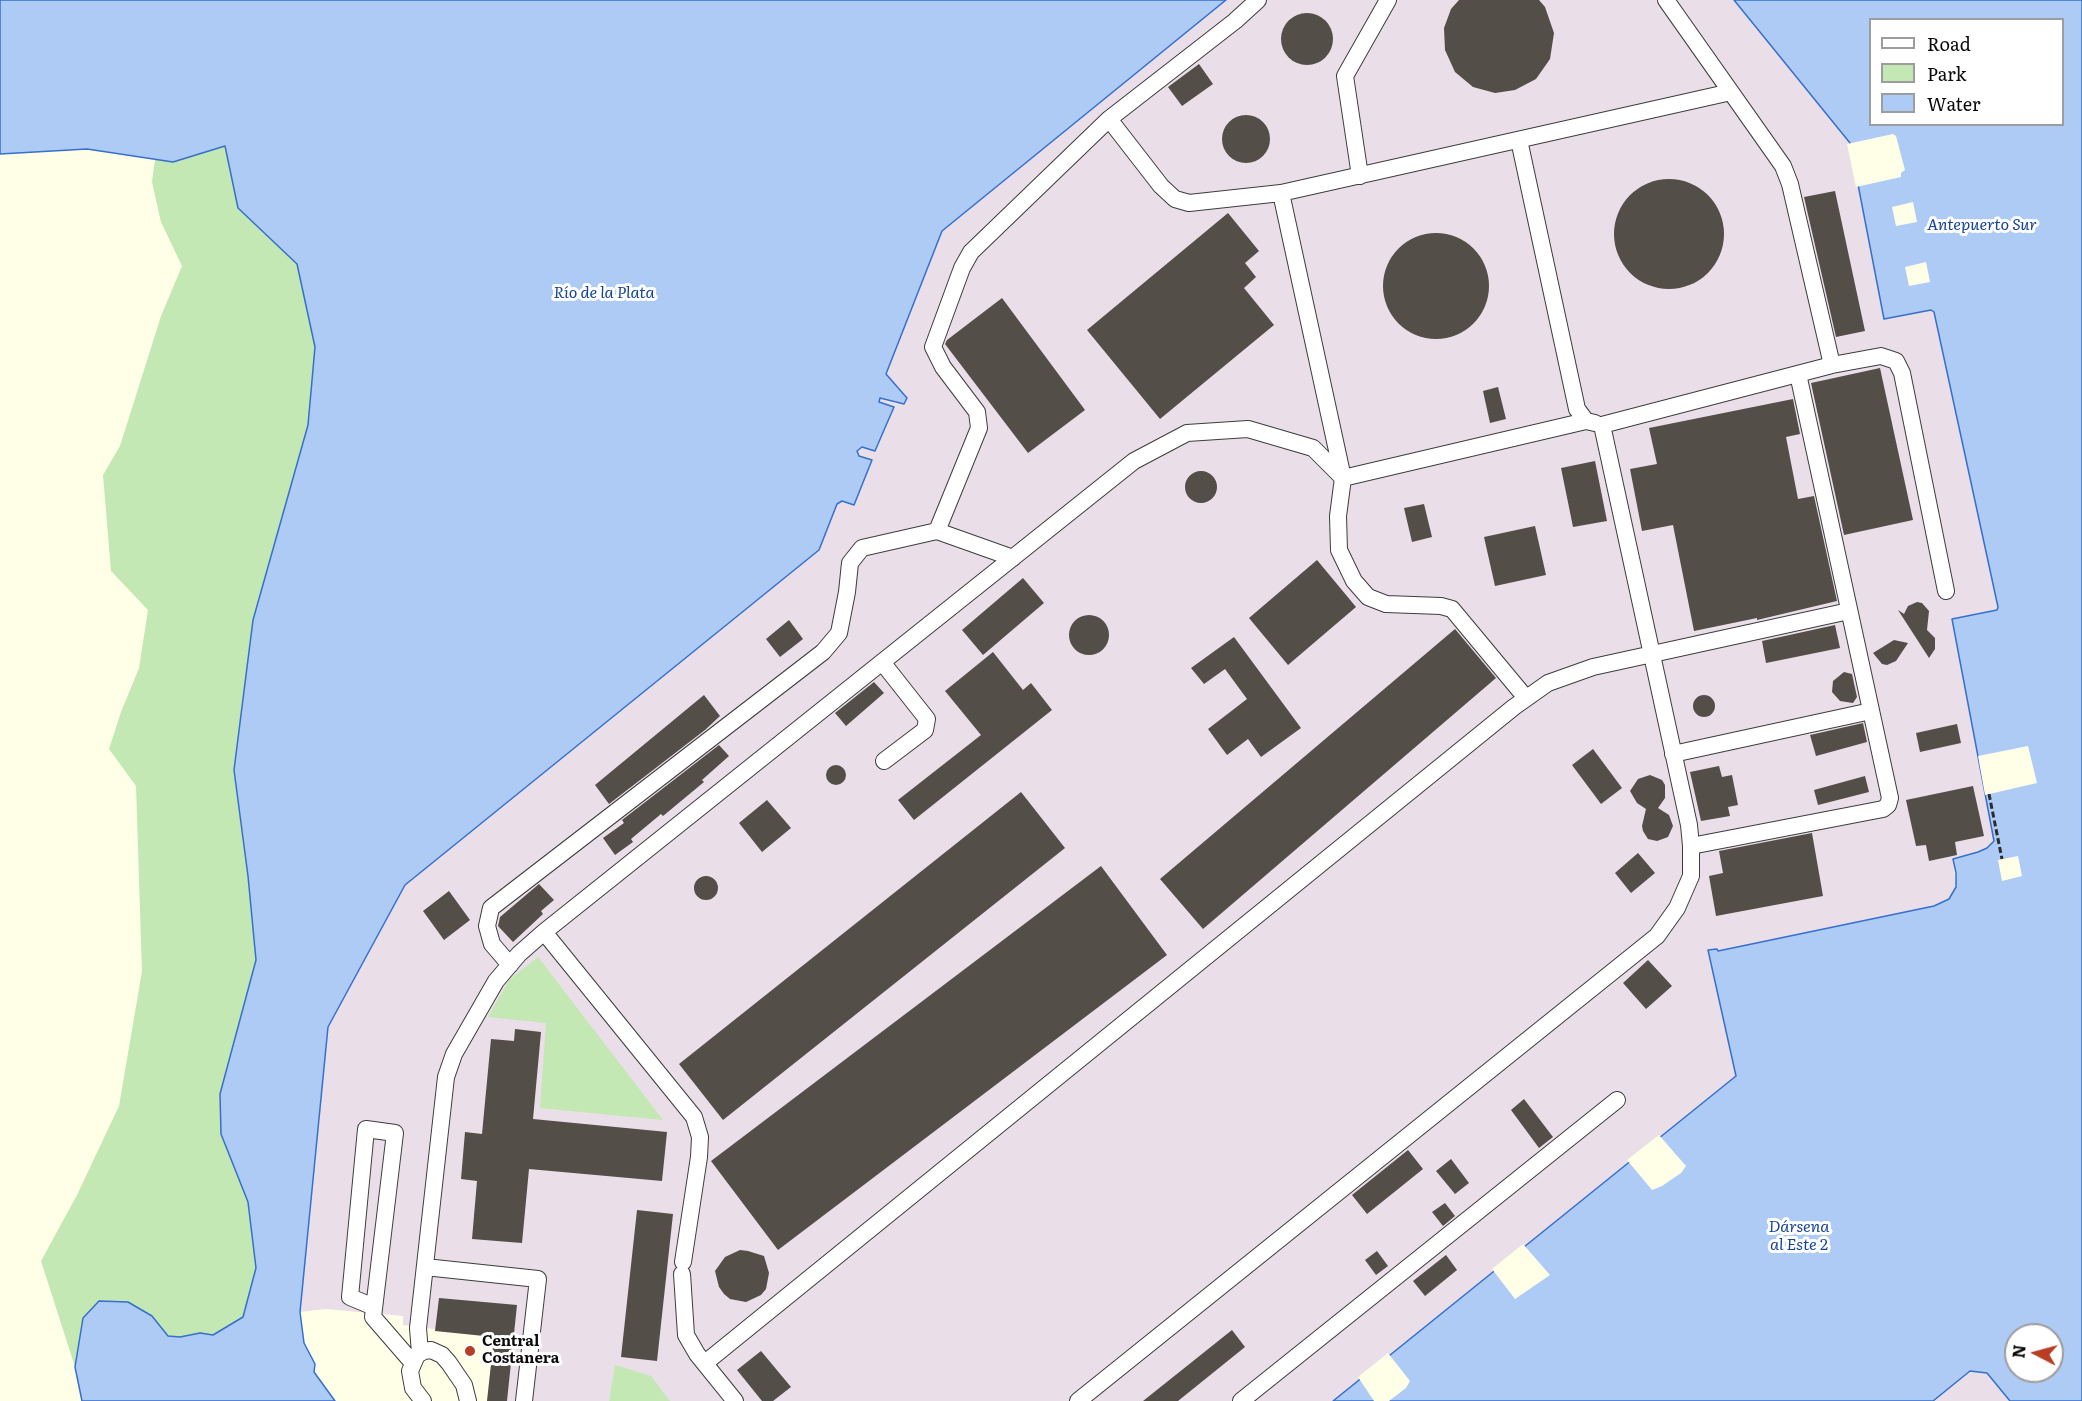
<!DOCTYPE html>
<meta charset="utf-8">
<style>
body{margin:0}
#map{position:relative;width:2082px;height:1401px;overflow:hidden;background:#ffffe8;font-family:Literata,serif}
canvas{display:block}
.legend{position:absolute;left:1869px;top:18px;width:195px;height:108px;box-sizing:border-box;background:#fff;border:2px solid #9d9d9d;margin:0;padding:8px 10px;list-style:none;font-size:18px;color:#0a0a0a}
.legend li{display:flex;align-items:center;gap:12px;height:30px}
.legend b{width:30px;border:2px solid #9d9d9d}
.north{position:absolute;left:2004px;top:1323px;width:60px;height:60px;box-sizing:border-box;background:#fff;border:2px solid #9d9d9d;border-radius:50%;rotate:276deg;font-size:16px;font-weight:700;line-height:24px;text-align:center;color:#0a0a0a}
.north::after{content:'';display:block;margin:auto;width:21px;height:27px;background:#b93d24;clip-path:polygon(50% 0,100% 100%,50% 72%,0 100%)}
</style>
<div id="map">
<canvas width="2082" height="1401"></canvas>
<ul class="legend">
<li><b style="height:8px;background:#fff"></b>Road</li>
<li><b style="height:16px;background:#c3e8b3"></b>Park</li>
<li><b style="height:16px;background:#aecbf5"></b>Water</li>
</ul>
<div class="north">N</div>
</div>
<script>
const c = document.querySelector('canvas').getContext('2d');
c.lineJoin = 'round';
function fillPath(path, color) {
  c.fillStyle = color;
  c.fill(path, 'evenodd');
}
function toPath(rows) {
  const path = new Path2D();
  for (const r of rows) {
    if (r.length === 3) {
      path.moveTo(r[0] + r[2], r[1]);
      path.arc(r[0], r[1], r[2], 0, 2 * Math.PI);
      continue;
    }
    path.moveTo(r[0], r[1]);
    for (let i = 2; i < r.length; i += 2) path.lineTo(r[i], r[i + 1]);
  }
  return path;
}
function trace(path, color, width, dash) {
  c.strokeStyle = color;
  c.lineWidth = width;
  c.lineCap = dash ? 'butt' : 'round';
  c.setLineDash(dash || []);
  c.stroke(path);
}
function label(font, color, halo, rows, align = 'center') {
  c.font = font + ' Literata,serif';
  c.lineWidth = 6;
  c.setLineDash([]);
  c.textBaseline = 'middle';
  c.strokeStyle = halo;
  c.fillStyle = color;
  for (const [text, x, y, turn = 0] of rows) {
    c.save();
    c.translate(x, y);
    c.rotate((+turn || 0) * Math.PI / 180);
    c.textAlign = isNaN(turn) ? turn : align;
    if (halo) c.strokeText(text, 0, 0);
    c.fillText(text, 0, 0);
    c.restore();
  }
}
fillPath(toPath([
 [1226,0,1734,0,1850,143,1884,318,1931,310,1934,312,1998,607,1997,610,1952,619,1994,840,1987,848,1978,852,1953,859,1956,887,1949,899,1934,906,1718,951,1708,950,1736,1076,1333,1401,487,1401,494,1337,403,1325,403,1316,326,1309,300,1312,328,1027,405,885,819,550,837,504,842,501,854,505,871,460,858,456,857,451,862,447,876,451,894,408,879,402,880,398,897,404,886,374,941,231],
 [1970,1371,1987,1373,2010,1401,1933,1401]
]), '#eadee9');
fillPath(toPath([
 [225,146,238,208,297,264,315,347,308,425,253,620,248,876,256,960,220,1094,221,1134,248,1202,256,1268,243,1318,213,1335,200,1333,180,1337,168,1336,152,1316,83,1318,75,1367,41,1261,77,1195,119,1106,142,971,136,786,109,749,121,712,139,668,148,610,111,571,103,475,120,446,161,316,182,266,161,222,152,182,155,159,173,162],
 [538,957,663,1120,540,1108,546,1023,488,1017,509,980],
 [615,1365,651,1376,670,1401,609,1401]
]), '#c3e8b3');
const water = toPath([
 [0,0,1226,0,942,231,886,374,907,398,904,404,880,398,879,402,894,407,875,451,862,447,857,451,859,456,872,460,854,505,842,501,837,504,819,550,405,885,328,1027,300,1312,304,1343,315,1364,314,1372,335,1401,82,1401,75,1367,83,1318,99,1301,128,1302,152,1316,168,1336,180,1337,200,1333,213,1335,243,1317,256,1268,248,1202,221,1134,220,1094,256,960,248,876,234,770,253,620,308,425,315,347,297,264,238,208,225,146,173,162,87,149,0,154,0,0],
 [1734,0,2082,0,2082,1401,2010,1401,1987,1373,1970,1371,1933,1401,1333,1401,1736,1076,1708,950,1717,949,1718,951,1934,906,1949,899,1956,887,1956,873,1953,859,1978,852,1987,848,1994,841,1952,619,1997,610,1998,607,1934,312,1931,310,1884,319,1850,143,1734,0],
 [1870,20,2062,20,2062,124,1870,124,1870,20],
 [2016,1335,2052,1335,2052,1371,2016,1371,2016,1335]
]);
fillPath(water, '#aecbf5');
trace(water, '#3570cc', 1.5);
fillPath(toPath([
 [1893,134,1896,136,1905,170,1901,173,1901,177,1856,187,1847,144],
 [1913,202,1917,222,1896,226,1892,207],
 [1926,262,1930,282,1909,286,1905,267],
 [2028,746,2037,783,1985,795,1978,756],
 [2018,856,2022,876,2002,881,1998,860],
 [1659,1135,1686,1166,1681,1173,1662,1186,1652,1190,1627,1160],
 [1523,1244,1550,1275,1515,1299,1492,1269],
 [1388,1353,1410,1381,1406,1388,1389,1401,1374,1401,1358,1377]
]), '#ffffe8');
fillPath(toPath([
 [1459,0,1539,0,1545,7,1554,33,1550,59,1536,79,1515,90,1495,93,1473,87,1455,72,1445,50,1444,28,1451,9],
 [1307,39,26],
 [1199,64,1213,84,1182,106,1168,87],
 [1246,139,24],
 [1669,234,55],
 [1835,191,1865,331,1836,337,1804,197],
 [1228,213,1259,251,1245,263,1256,277,1244,288,1274,325,1160,419,1087,330],
 [1436,286,53],
 [1002,298,1085,410,1028,453,945,344,947,340],
 [1880,368,1913,520,1844,535,1811,383],
 [1498,387,1506,419,1490,423,1483,391],
 [1793,399,1800,434,1786,437,1798,499,1814,496,1837,601,1757,620,1757,618,1694,631,1673,525,1642,531,1630,469,1657,464,1649,428],
 [1595,461,1607,521,1573,527,1561,468],
 [1201,487,16],
 [1424,504,1432,537,1412,542,1404,508],
 [1535,526,1546,575,1495,586,1484,537],
 [1317,560,1356,607,1288,665,1249,618],
 [1023,578,1044,603,983,655,962,630],
 [1917,602,1922,603,1929,611,1927,630,1935,638,1935,649,1929,658,1898,610,1904,614,1908,606],
 [1089,635,20],
 [789,620,803,639,780,657,766,639],
 [1835,625,1840,648,1766,663,1762,641],
 [1455,629,1496,678,1203,929,1160,879],
 [1234,637,1301,728,1261,757,1248,739,1227,755,1208,729,1247,699,1225,669,1204,684,1191,668],
 [1894,640,1908,643,1896,661,1887,665,1882,664,1873,653],
 [993,652,1023,690,1031,683,1052,710,914,820,898,800,981,735,945,691],
 [1844,672,1852,674,1857,697,1853,703,1840,701,1832,692,1833,681],
 [874,682,884,693,846,726,835,713],
 [1704,706,11],
 [704,695,720,716,705,730,609,804,595,785],
 [1863,723,1867,742,1816,756,1810,735],
 [1957,724,1961,743,1920,752,1916,733],
 [719,745,729,756,702,780,704,782,663,816,661,814,631,839,633,842,615,855,603,838,624,823,622,820],
 [1593,749,1622,788,1601,804,1572,765],
 [836,775,10],
 [1719,766,1722,777,1732,775,1738,805,1728,807,1730,816,1701,821,1690,772],
 [1650,775,1662,780,1665,785,1665,798,1658,808,1669,815,1673,826,1668,837,1657,841,1648,839,1643,831,1642,826,1646,809,1637,803,1630,791,1638,779],
 [1865,776,1869,792,1818,805,1814,790],
 [1973,786,1984,836,1955,842,1957,855,1929,861,1926,845,1916,846,1906,800],
 [1021,792,1065,848,723,1120,679,1064],
 [767,800,791,828,762,852,739,823],
 [1812,833,1823,896,1716,916,1709,876,1723,873,1719,851],
 [1638,853,1655,873,1631,893,1615,873],
 [1101,866,1167,955,778,1250,711,1161],
 [706,888,12],
 [539,884,554,900,541,911,543,914,513,942,498,926,500,917],
 [449,891,470,920,444,940,423,911],
 [1648,960,1672,986,1646,1009,1623,983],
 [515,1029,541,1032,533,1119,667,1132,662,1181,529,1169,522,1243,472,1239,477,1181,461,1179,465,1132,482,1134,491,1039,514,1041],
 [1524,1099,1553,1137,1539,1148,1511,1110],
 [1408,1150,1423,1169,1367,1214,1352,1195],
 [1451,1159,1469,1183,1455,1194,1436,1171],
 [1445,1203,1455,1216,1443,1226,1432,1212],
 [637,1210,673,1214,657,1361,621,1357],
 [740,1250,748,1251,764,1256,769,1273,766,1289,761,1295,746,1302,730,1299,724,1294,719,1287,715,1271,725,1257],
 [1377,1251,1388,1266,1376,1275,1365,1260],
 [1446,1255,1457,1270,1425,1296,1413,1281],
 [439,1298,517,1305,507,1401,487,1401,494,1337,435,1331],
 [1232,1330,1245,1347,1178,1401,1143,1401],
 [761,1351,791,1387,773,1401,762,1401,737,1370]
]), '#534e47');
const minor = toPath([
 [1109,119,1161,186,1175,199,1189,203,1281,193,1731,92],
 [1519,140,1577,409,1586,421,1595,423],
 [1360,176,1345,76,1388,0],
 [1281,193,1343,478,1338,516,1339,550,1354,581,1368,597,1386,604,1441,606,1452,609,1526,698],
 [1832,365,1881,356,1896,361,1902,373,1946,591],
 [937,531,1013,558],
 [882,662,927,719,925,730,884,761],
 [1673,754,1871,711],
 [1691,846,1883,809,1888,805,1890,798,1798,374],
 [544,932,694,1117,700,1137,699,1157,683,1262],
 [510,965,492,944,487,926,491,908,823,652,839,633,847,592,850,563,862,548,937,531,979,428,977,412,943,367,933,347,962,268,971,252,1109,119,1235,21,1258,0],
 [425,1267,538,1279,524,1401],
 [682,1274,686,1335,697,1354,735,1401],
 [374,1307,350,1297,366,1129,395,1133,373,1317,412,1362],
 [420,1353,418,1328,446,1077,454,1054,496,981,519,954,544,932,1134,461,1187,433,1248,429,1313,448,1343,478,1586,421],
 [705,1363,1514,707,1548,683,1593,667,1849,611],
 [423,1401,413,1388,410,1371,417,1355,424,1351,431,1350,442,1355,449,1363,464,1385,468,1401],
 [1078,1401,1657,936,1677,908,1691,876,1691,846,1689,825,1602,425,1832,365,1790,184,1783,166,1666,0],
 [1241,1401,1617,1100]
]);
trace(minor, '#3d3d3d', 18);
trace(toPath([
 [1989,794,2002,859]
]), '#2c2c2c', 3, [6, 3]);
trace(minor, '#fff', 16);
for (const [x, y, r, color] of [
 [470,1351,6,"#b93d24"]
]) {
  const dot = new Path2D();
  dot.arc(x, y, r, 0, 2 * Math.PI);
  c.fillStyle = color;
  c.fill(dot);
  trace(dot, '#fff', 2);
}
label('bold 15px', '#0a0a0a', '#fff', [
 ["Central",482,1342],
 ["Costanera",482,1359]
], 'left');
label('italic 16px', '#16449a', '#fff', [
 ["Antepuerto Sur",1982,225],
 ["Río de la Plata",604,293],
 ["Dársena",1799,1227],
 ["al Este 2",1799,1245]
]);
</script>
